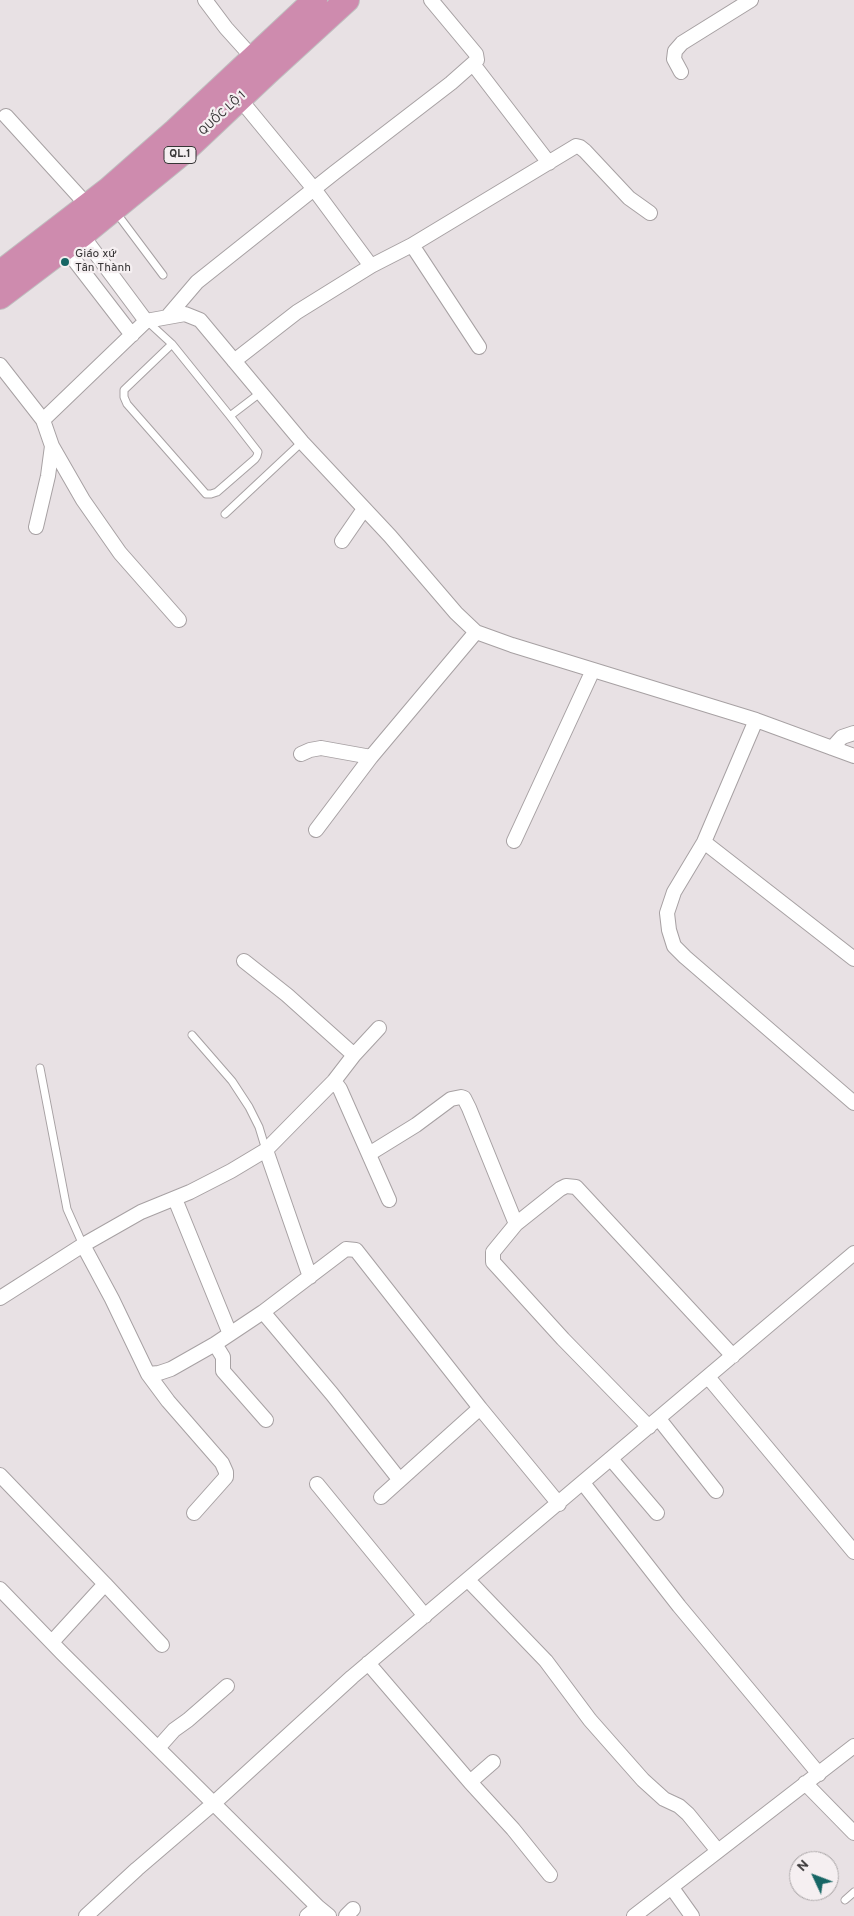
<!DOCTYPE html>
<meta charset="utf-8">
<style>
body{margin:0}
#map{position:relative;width:854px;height:1916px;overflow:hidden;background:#e8e1e4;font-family:Overpass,sans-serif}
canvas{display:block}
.north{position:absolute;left:789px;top:1851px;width:50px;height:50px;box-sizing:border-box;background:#f5eff1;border:1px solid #a9a5a6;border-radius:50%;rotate:313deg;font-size:14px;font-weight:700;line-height:20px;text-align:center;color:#373536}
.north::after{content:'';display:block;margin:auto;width:18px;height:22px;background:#176665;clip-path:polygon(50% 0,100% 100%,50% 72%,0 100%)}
</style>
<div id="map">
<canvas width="854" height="1916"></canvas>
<div class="north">N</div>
</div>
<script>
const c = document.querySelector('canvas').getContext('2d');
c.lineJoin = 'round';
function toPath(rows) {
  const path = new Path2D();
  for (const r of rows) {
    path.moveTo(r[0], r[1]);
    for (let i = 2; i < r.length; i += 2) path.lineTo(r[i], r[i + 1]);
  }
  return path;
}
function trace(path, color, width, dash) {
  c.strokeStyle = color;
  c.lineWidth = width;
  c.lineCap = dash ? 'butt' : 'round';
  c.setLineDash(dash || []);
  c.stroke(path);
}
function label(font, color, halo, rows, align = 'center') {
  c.font = font + ' Overpass,sans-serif';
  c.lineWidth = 4.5;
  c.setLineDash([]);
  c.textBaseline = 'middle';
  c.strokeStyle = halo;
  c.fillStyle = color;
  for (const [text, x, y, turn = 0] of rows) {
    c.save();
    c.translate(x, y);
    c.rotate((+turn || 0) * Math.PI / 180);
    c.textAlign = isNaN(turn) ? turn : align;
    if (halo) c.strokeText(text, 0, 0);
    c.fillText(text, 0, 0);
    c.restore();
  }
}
const service = toPath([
 [115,211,163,275],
 [147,321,172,344,230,416,260,393],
 [172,344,124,390,124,397,127,404,206,494,211,494,217,492,255,459,257,456,258,452,230,416],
 [225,514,302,442],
 [192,1035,232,1081,249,1107,259,1127,266,1150],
 [40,1068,67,1209,83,1245],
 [845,1900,854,1892]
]);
const minor = toPath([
 [205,0,226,28,253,58],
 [473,64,549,163],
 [681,72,674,59,675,51,682,43,751,0],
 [239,98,314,189,371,266],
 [6,116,87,205],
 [412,245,576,146,580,147,585,151,629,198,650,213],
 [65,248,132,335],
 [168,316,197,282,334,173,451,83,477,60,476,54,431,0],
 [146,321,185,314,200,320,302,442,390,536,456,613,476,632,512,645,756,720,854,756],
 [234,361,297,312,371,266,412,245,479,347],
 [0,365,43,420,52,446,48,476,36,527],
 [43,420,146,321,82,235],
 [52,446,83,500,120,553,179,620],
 [342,541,364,509],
 [756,720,704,842,674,892,667,913,669,930,674,946,685,957,854,1103],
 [832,748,842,737,854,733],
 [301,754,310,750,321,748,371,757,476,632],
 [316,830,371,757],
 [514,841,593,670],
 [704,842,854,959],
 [244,961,287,995,354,1055],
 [334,1081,340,1089,389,1200],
 [266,1150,310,1277],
 [369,1154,416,1125,451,1099,461,1097,464,1098,469,1108,516,1224],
 [175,1199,230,1334],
 [83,1245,112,1299,148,1374,159,1373,171,1369,215,1344,263,1312,346,1249,356,1250,480,1408,381,1497],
 [0,1298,83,1245,141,1212,190,1192,231,1171,266,1150,334,1081,354,1055,379,1028],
 [263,1312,332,1394,399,1479],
 [215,1344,223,1357,223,1371,266,1420],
 [148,1374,168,1401,222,1463,226,1472,226,1477,194,1513],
 [708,1377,854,1552],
 [480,1408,559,1504],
 [659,1419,716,1491],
 [649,1427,563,1339,493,1262,493,1252,516,1224,560,1189,566,1186,576,1187,733,1356],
 [611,1459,657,1513],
 [0,1475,105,1584,52,1642],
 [583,1483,679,1606,819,1774],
 [317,1484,425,1616],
 [468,1580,546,1661,590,1720,643,1780,664,1799,679,1806,688,1814,718,1851],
 [105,1584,162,1645],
 [0,1589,62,1653,318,1907,307,1916],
 [368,1663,470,1782,513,1829,550,1875],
 [158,1748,174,1730,188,1720,227,1686],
 [470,1782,493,1762],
 [805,1783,854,1833],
 [672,1888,692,1916],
 [318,1907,329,1916],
 [86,1916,137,1869,214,1803,352,1677,854,1253],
 [346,1916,353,1909],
 [634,1916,854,1746]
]);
const trunk = toPath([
 [0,273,109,189,175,131,315,0],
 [0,297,82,235,180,155,267,73,347,0]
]);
trace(service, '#a7a1a3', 9);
trace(minor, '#a7a1a3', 16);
trace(trunk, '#bfbebf', 26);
trace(service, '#fff', 7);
trace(minor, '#fff', 14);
trace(trunk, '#ce8bae', 24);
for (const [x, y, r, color] of [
 [65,262,5,"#176665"]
]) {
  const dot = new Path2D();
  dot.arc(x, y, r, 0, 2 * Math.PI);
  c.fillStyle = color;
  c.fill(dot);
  trace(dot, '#f5eff1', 2);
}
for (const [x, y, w] of [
 [180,155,32]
]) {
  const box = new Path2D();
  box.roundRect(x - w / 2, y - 8.5, w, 17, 4);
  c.fillStyle = '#f5eff1';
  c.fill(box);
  trace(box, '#373536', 1);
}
label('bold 11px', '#373536', null, [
 ["QL.1",180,155]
]);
label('12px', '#373536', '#f5eff1', [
 ["QUỐC LỘ 1",223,114,-43]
]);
label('12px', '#373536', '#f5eff1', [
 ["Giáo xứ",75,255],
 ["Tân Thành",75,269]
], 'left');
</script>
